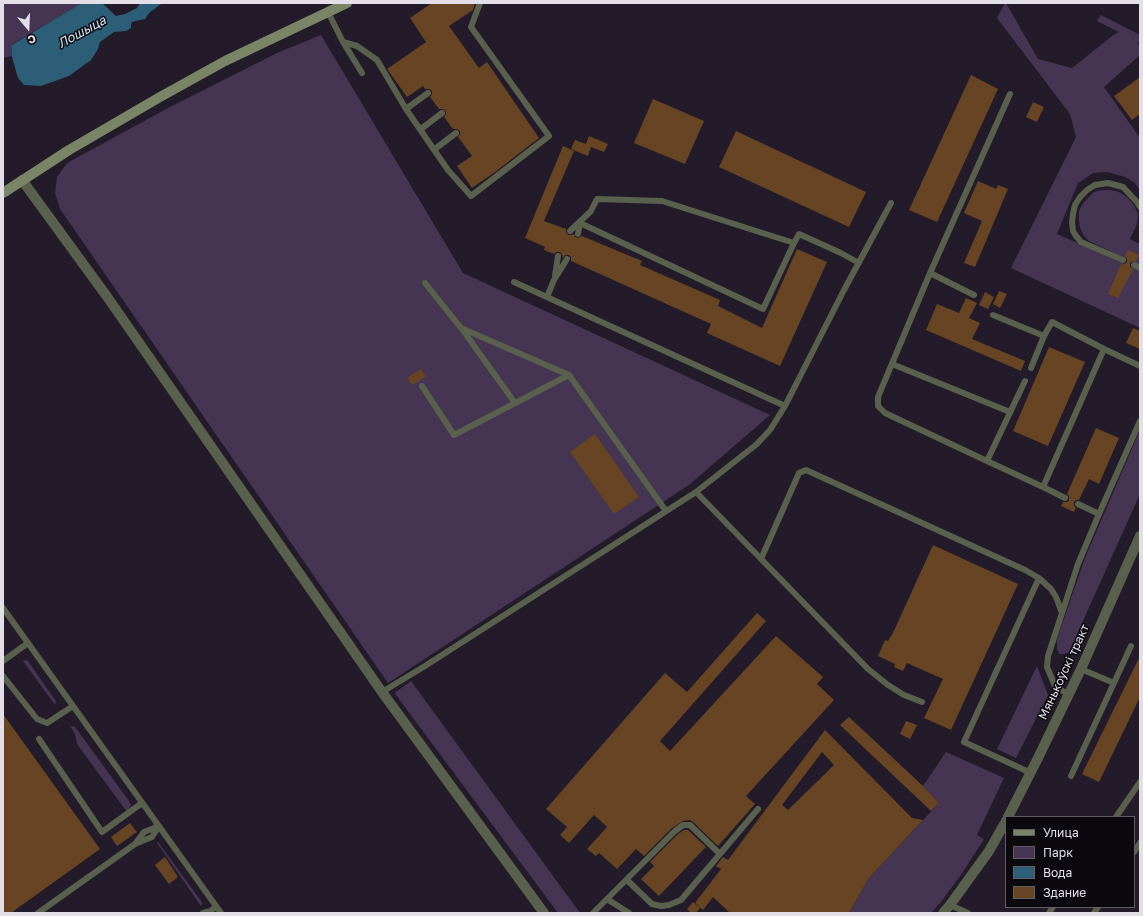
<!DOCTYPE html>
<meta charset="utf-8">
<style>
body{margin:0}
#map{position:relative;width:1143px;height:916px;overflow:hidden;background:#241b2a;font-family:"Golos Text",sans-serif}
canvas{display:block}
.frame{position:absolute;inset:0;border:4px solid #e3dee8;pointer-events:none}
.legend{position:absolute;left:1005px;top:816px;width:130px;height:92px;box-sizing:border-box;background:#0b080e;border:1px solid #615e65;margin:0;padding:5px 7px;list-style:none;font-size:12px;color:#e3dee8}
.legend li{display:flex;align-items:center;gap:8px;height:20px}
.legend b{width:20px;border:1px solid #615e65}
.north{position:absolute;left:8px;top:8px;width:40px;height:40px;-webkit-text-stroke:3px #0b080e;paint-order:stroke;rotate:161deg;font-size:11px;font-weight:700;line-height:16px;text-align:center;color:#e3dee8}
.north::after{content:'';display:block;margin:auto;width:14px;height:18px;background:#e3dee8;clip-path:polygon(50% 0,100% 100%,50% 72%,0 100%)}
</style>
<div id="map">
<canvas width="1143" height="916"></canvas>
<div class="frame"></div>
<ul class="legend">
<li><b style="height:5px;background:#7a8466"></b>Улица</li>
<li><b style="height:11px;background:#453452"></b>Парк</li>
<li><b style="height:11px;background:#2d5e78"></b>Вода</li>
<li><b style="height:11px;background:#674423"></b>Здание</li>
</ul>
<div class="north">С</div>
</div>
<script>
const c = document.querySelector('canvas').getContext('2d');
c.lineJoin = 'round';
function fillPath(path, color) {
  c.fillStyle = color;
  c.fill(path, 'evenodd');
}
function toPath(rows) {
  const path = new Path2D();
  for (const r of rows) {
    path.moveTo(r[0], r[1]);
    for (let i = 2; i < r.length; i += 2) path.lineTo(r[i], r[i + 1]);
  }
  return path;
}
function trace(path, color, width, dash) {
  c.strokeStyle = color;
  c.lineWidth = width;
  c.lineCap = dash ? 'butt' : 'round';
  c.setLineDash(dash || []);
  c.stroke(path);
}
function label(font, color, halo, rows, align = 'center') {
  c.font = font + ' "Golos Text",sans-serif';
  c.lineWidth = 3;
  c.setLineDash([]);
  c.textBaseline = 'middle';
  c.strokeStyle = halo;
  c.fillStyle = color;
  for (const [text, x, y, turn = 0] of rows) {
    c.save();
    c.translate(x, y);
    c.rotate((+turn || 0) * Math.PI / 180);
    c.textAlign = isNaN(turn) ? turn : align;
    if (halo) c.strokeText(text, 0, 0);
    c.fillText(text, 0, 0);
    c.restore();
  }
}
fillPath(toPath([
 [3,3,82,3,13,44,12,56,3,58],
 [1005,3,1006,3,1038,59,1072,68,1112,36,1119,32,1097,21,1101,15,1140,35,1140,43,1137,42,1140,48,1140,55,1104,87,1140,138,1140,191,1135,183,1125,177,1108,172,1093,173,1078,183,1057,234,1140,271,1140,328,1011,268,1076,137,1070,114,997,18],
 [321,35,463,273,770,415,689,485,388,683,60,209,55,193,57,177,67,163,168,108,277,53],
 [1102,190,1111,190,1119,192,1127,197,1134,205,1138,214,1137,224,1130,239,1140,244,1140,265,1089,241,1084,236,1080,228,1079,220,1079,211,1082,205,1087,199,1094,192],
 [1140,430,1140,494,1069,652,1064,654,1059,654,1057,649,1057,639,1085,558],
 [25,660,28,661,53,697,56,701,55,705,23,661],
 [1037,666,1048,695,1016,758,997,749],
 [411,681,580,913,558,913,396,695,395,693,397,691],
 [70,726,75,727,129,801,131,805,127,812,77,744,75,734],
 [946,752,1004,778,977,835,984,839,963,872,941,902,931,913,849,913,869,878,939,803,923,786],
 [158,842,201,901,202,903,201,906,157,843]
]), '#453452');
fillPath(toPath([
 [140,3,161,4,149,13,145,19,135,21,131,23,131,28,126,31,114,32,100,42,98,49,91,60,69,76,41,86,24,85,18,78,12,57,12,45,80,4,103,4,116,16,125,14,137,8]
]), '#2d5e78');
fillPath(toPath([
 [432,3,475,3,473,10,449,26,479,68,487,62,539,138,495,172,472,188,457,166,472,156,458,137,460,134,460,131,457,129,453,129,444,117,446,114,446,111,443,109,439,109,430,97,432,94,432,91,429,89,425,89,423,86,407,97,387,69,426,42,410,18],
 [971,75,998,89,937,222,909,210],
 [1140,77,1140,114,1132,120,1114,96],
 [653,99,704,121,685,164,634,143],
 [1033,102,1044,107,1037,122,1026,117],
 [736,131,866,192,849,227,719,167],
 [589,136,608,144,604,152,591,147,588,156,571,149,575,140,586,144],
 [563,146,574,151,544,221,566,229,566,232,568,235,571,235,574,234,575,237,578,238,582,236,642,261,640,265,720,300,718,306,762,328,797,249,827,262,780,366,707,333,711,324,571,261,571,257,569,255,565,255,563,258,562,255,560,252,557,252,554,254,544,250,545,247,525,238],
 [978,181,996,189,998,185,1008,189,975,267,964,263,982,221,964,213],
 [1128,250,1139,255,1136,261,1133,261,1130,263,1130,267,1133,269,1118,298,1108,294,1121,264,1124,264,1127,262,1127,259,1125,256],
 [999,291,1007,294,1000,308,993,304],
 [985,292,994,297,988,309,979,305],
 [966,298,977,303,969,318,980,323,972,339,1025,361,1021,371,926,330,937,304,959,313],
 [1133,328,1140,331,1140,349,1126,343],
 [1049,347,1085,362,1048,446,1013,431],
 [421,369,426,377,412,385,407,378],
 [1096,428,1119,438,1099,484,1089,479,1079,500,1076,500,1074,502,1074,506,1076,508,1074,512,1061,506,1063,502,1067,502,1069,500,1069,496,1067,494],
 [595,434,639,497,614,514,570,452],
 [933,545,1018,584,951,730,924,718,943,679,907,663,903,671,894,667,895,664,878,656,885,640,888,641,893,633],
 [757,613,766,621,660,741,670,751,776,636,823,677,817,684,834,700,746,796,755,804,718,846,693,822,690,820,683,821,672,828,644,856,636,849,617,869,599,853,596,856,587,849,607,827,594,815,569,843,560,835,567,827,546,809,665,673,687,692],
 [1140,656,1140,697,1099,782,1082,774],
 [3,714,100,849,11,913,3,913],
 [849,717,923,786,939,803,931,811,840,725],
 [906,721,917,725,910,739,900,734],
 [825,730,912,818,923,820,869,878,849,913,730,913,713,897,703,910,695,903,721,869,716,866,723,857,728,860],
 [822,752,834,765,788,810,782,805],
 [130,823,137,832,117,846,111,837],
 [684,830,688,830,706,847,659,896,641,879,654,866,650,862,678,834],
 [165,857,178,877,169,884,155,865],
 [693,902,700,908,696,913,691,913,687,909]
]), '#674423');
trace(toPath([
 [328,12,343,42,362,73],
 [343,42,357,46,377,60,406,109,448,170,471,196,549,136,471,27,480,3],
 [406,109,428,93],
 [421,129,442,113],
 [435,149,456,133],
 [580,223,763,309,794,243],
 [570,231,591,211,597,199,662,201,794,243,799,234,841,253,859,263],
 [578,234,580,223],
 [1123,260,1081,242,1076,236,1073,231,1072,222,1073,214,1075,205,1080,197,1087,190,1095,185,1108,183,1123,187,1137,202,1140,207],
 [1134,265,1140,268],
 [930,273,878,397,878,406,885,413,987,461,1025,381],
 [555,276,558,256],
 [514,282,785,406],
 [425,283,461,328,569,375,666,511],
 [974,295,930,273,1010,94],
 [547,297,554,280,567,259],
 [993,315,1044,336,1052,322,1104,349,1140,366],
 [462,329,515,403],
 [892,364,1010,412],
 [1031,368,1044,336],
 [422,386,454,435,569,375],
 [987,461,1043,487,1104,349],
 [1043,487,1065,498],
 [696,492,868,669,888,685,904,695,922,702],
 [1078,504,1099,514,1140,421],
 [761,559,799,473,806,470,1025,570,1039,578,1051,589,1056,597,1062,613],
 [3,608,221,913],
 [3,661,28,643],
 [1081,669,1114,683],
 [3,676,37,719,47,723,73,706],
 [382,692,425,666,696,492,757,444,770,430,785,406,844,290,891,203],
 [1069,695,1055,686,1047,667,1048,656,1078,564,1099,514],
 [39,739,102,832,142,803],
 [1031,773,964,742,1039,578],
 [1071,776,1131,646],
 [1116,817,1140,782],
 [135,844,144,832,159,826],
 [1134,852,1140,843],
 [627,880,652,904,661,906,669,905,681,900,758,809],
 [607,899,629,913],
 [950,905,968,913],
 [38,913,135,844,152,837,159,826],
 [203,913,211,911,216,906],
 [593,913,675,831,683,825,690,825,720,854],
 [1049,913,1053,907],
 [1094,913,1098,907]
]), '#59604d', 6);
trace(toPath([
 [22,180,108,298,382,692,544,913],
 [1008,817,1038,758,1081,669,1140,536],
 [943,913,950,905,989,851,1006,821]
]), '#59604d', 10);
trace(toPath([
 [3,193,69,150,160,97,225,61,347,3]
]), '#7a8466', 10);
label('12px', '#e3dee8', '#0b080e', [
 ["Мянькоўскі тракт",1064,672,-65]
]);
label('italic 13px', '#cbe8f9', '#0b080e', [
 ["Лошыца",82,32,-29]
]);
</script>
